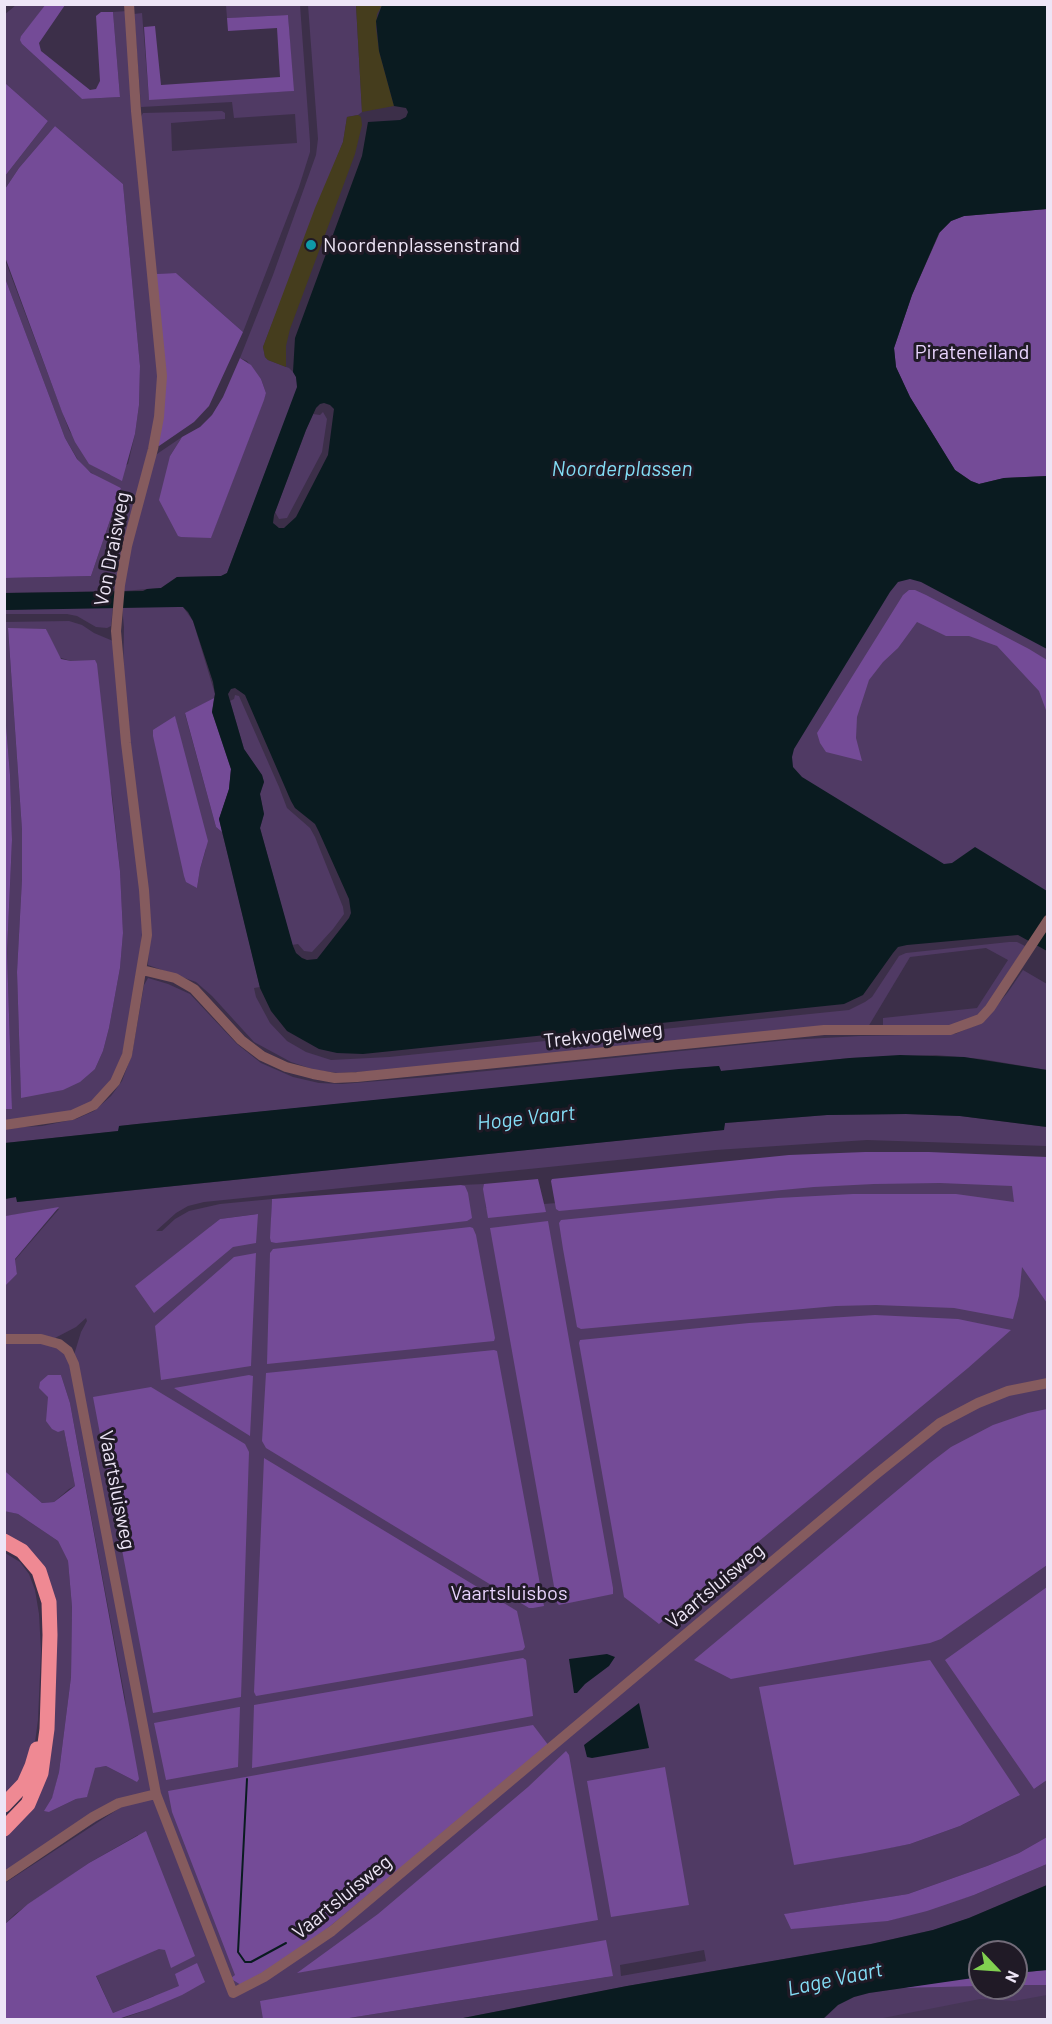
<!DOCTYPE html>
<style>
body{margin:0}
#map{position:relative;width:1052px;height:2024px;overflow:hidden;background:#3c2f49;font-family:Barlow,sans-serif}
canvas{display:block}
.frame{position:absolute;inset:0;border:6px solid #ede5f6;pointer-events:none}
.north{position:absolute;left:968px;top:1940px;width:60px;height:60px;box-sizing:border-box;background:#201a26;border:2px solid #726b79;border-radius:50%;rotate:115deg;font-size:16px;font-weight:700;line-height:24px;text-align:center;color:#ede5f6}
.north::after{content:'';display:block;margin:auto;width:21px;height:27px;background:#81d050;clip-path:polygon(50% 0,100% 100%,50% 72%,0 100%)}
</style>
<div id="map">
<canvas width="1052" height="2024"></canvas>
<div class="frame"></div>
<div class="north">N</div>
</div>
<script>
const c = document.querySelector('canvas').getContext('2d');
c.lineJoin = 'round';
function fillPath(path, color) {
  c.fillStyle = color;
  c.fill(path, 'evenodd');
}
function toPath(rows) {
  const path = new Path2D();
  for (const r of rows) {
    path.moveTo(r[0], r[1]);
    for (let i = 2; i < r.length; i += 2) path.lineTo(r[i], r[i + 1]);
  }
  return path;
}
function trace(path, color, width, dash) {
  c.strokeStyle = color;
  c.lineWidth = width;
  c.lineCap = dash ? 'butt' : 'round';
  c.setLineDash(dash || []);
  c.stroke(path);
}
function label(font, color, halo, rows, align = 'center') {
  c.font = font + ' Barlow,sans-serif';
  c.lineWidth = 6;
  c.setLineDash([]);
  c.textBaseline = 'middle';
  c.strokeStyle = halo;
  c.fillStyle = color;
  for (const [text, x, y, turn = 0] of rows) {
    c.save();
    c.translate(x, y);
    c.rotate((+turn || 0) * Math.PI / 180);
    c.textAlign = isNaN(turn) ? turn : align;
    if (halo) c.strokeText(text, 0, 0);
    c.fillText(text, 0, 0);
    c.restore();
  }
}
fillPath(toPath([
 [1047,1957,1047,2019,717,2020,980,1970,980,1988,1016,1988,1016,1963]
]), '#463656');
fillPath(toPath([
 [16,5,46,5,21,36,22,44,82,99,120,97,113,12,127,11,158,354,156,417,114,591,5,593,5,578,91,576,121,488,97,477,81,465,65,438,5,278,4,257,69,430,90,464,110,475,128,464,135,434,139,405,140,366,123,184,55,126,19,168,5,189,5,176,48,121,5,83,4,15],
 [226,5,300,5,310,142,310,152,299,187,243,332,176,273,155,274,139,120,143,113,222,111,225,113,225,119,171,123,172,151,297,143,295,114,234,118,232,102,141,107,134,14,142,13,149,99,293,91,288,15,227,18],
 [308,5,356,5,362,112,358,115,347,117,343,142,263,347,265,357,268,360,289,368,293,372,296,377,298,387,227,573,221,576,177,577,161,588,123,591,123,580,154,456,182,437,170,456,211,537,266,393,261,379,247,361,240,358,273,275,316,155,318,139],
 [323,412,327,419,322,452,287,518,279,519,275,512,306,430,313,414,320,415],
 [901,568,1047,646,1047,893,950,869,779,766],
 [113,606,111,626,107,628,96,627,77,616,67,614,5,614,4,610],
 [122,607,183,607,193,621,215,694,214,698,185,714,216,827,222,832,229,859,260,987,254,988,256,997,270,1023,287,1041,306,1052,331,1060,389,1057,849,1010,865,1002,872,997,899,956,906,953,1009,942,1017,942,1025,946,987,1007,979,1015,950,1026,883,1027,883,1018,977,1008,1008,960,986,948,910,957,868,1027,427,1068,338,1073,315,1070,291,1062,254,1042,212,996,196,982,148,965,149,943,123,680,124,627],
 [175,717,206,849,200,869,197,888],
 [69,621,82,625,94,633,113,641,144,910,136,1001,115,1082,80,1110,5,1123,5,1109,12,1108,7,952,12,840,10,775,4,700,5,622],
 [8,629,46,629,58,657,71,661,112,794,120,871,123,933,120,968,109,1028,103,1051,95,1069,21,1097,17,972,22,879,22,830],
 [235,695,239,696,279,787,287,808,310,828,315,837,343,907,344,914,333,929,312,952,304,951,298,944,292,945,260,828,264,814,260,794,264,782,262,775,244,749,230,701,234,699],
 [1023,970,1047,984,1047,1070,982,1059,936,1055,850,1058,721,1071,719,1066,137,1124,119,1126,119,1131,5,1143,5,1128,42,1126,76,1119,94,1111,111,1096,122,1081,132,1054,144,985,148,978,168,984,190,994,237,1044,261,1063,293,1077,319,1083,342,1084,428,1077,788,1040,860,1036,955,1034,978,1024,991,1013,1008,992],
 [906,1114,960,1116,1047,1127,1047,1146,867,1140,716,1150,204,1202,188,1206,176,1213,156,1231,162,1231,175,1219,189,1211,220,1204,272,1199,271,1223,465,1187,461,1185,484,1184,486,1208,1043,1169,1048,1174,1047,1737,1034,1789,1047,1780,1047,1837,1019,1853,987,1866,908,1894,785,1914,888,1921,974,1895,1047,1864,1047,1885,969,1918,933,1930,871,1944,627,1986,458,2019,343,2019,613,1976,320,2019,118,2020,149,2009,154,1996,113,2013,96,1975,138,1835,89,1863,15,1914,5,1924,5,1883,135,1798,5,1877,5,1834,38,1792,48,1585,5,1538,5,1511,18,1514,58,1541,68,1561,72,1607,71,1677,59,1772,49,1812,76,1799,87,1796,94,1768,106,1766,133,1780,125,1698,70,1403,61,1375,48,1397,64,1430,75,1486,69,1489,54,1502,42,1503,6,1472,4,1462,5,1342,50,1343,74,1355,81,1332,87,1321,86,1318,76,1327,55,1338,5,1336,5,1286,17,1274,15,1260,59,1209,5,1216,5,1199,16,1197,18,1202,723,1130,725,1123,827,1115],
 [257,1214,258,1214,210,1227,220,1219],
 [1020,1795,960,1826,910,1844,876,1850],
 [704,1950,706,1961,621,1976,620,1965],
 [5,1553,20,1562,29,1574,35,1590,39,1614,41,1651,38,1720,33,1757,5,1802],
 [1016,1985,1047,1985,1047,1995,1014,2001,980,1999,878,2019,823,2020,838,2005,854,1997,869,1993,902,1988,980,1986,980,1988,1016,1988]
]), '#503a64');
fillPath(toPath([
 [46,4,65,5,39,43,41,51,90,90,96,89,100,81,96,16,101,12,113,12,120,97,82,99,22,44,20,40,21,36],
 [288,15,294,91,149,100,144,27,155,26,161,85,280,77,277,28,228,31,227,18],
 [5,83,48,121,5,176],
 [55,126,123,184,140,366,139,405,135,434,122,481,89,464,75,442,62,412,5,257,5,189,19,168],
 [1047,209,1047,476,1004,478,979,484,971,481,955,470,910,397,896,367,894,348,912,295,940,232,951,221,964,216],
 [176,273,243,332,209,406,194,422,159,446,157,445,160,430,155,274],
 [5,278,65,438,77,459,91,473,121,488,91,576,5,578],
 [240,358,251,365,261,379,266,393,264,400,211,538,181,537,178,536,159,500,170,456,182,437,200,427,212,415,223,397],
 [909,590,915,590,926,595,1029,649,1047,660,1047,713,1039,691,997,646,969,636,946,636,917,622,898,648,883,662,869,680,857,717,856,738,862,761,826,752,820,743,817,733,903,595],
 [8,628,46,629,61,659,71,661,95,660,97,664,120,871,123,933,120,968,109,1028,103,1051,95,1069,80,1082,63,1090,21,1098,17,972,22,879,22,830],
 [214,698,212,712,231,769,229,789,219,819,222,832,216,827,185,713],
 [4,700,10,775,12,840,7,952,12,1109,5,1109],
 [175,716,208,841,200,869,197,888,186,882,184,876,153,736,153,730,156,728],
 [865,1152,929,1152,1047,1157,1047,1303,1022,1267,1019,1296,1013,1319,954,1308,876,1305,836,1306,581,1329,577,1327,563,1249,559,1223,561,1220,778,1198,853,1194,956,1194,1014,1202,1012,1186,940,1183,874,1184,814,1187,559,1211,556,1209,551,1181,552,1179,789,1155],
 [538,1179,546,1212,488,1218,483,1189,484,1184],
 [461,1185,465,1186,468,1193,472,1218,467,1221,276,1243,271,1242,270,1238,272,1199],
 [59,1207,15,1259,17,1274,5,1286,5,1216],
 [258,1214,256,1243,233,1247,154,1313,135,1286,220,1219],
 [548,1221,613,1588,613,1594,559,1605,557,1603,490,1228],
 [470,1227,473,1228,476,1235,495,1338,494,1341,267,1364,270,1253,273,1249],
 [256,1253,251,1366,161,1380,155,1326,234,1257],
 [875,1315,958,1319,1011,1330,968,1368,659,1624,624,1597,579,1343,580,1340,749,1323],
 [494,1350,497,1351,544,1606,533,1608,529,1608,266,1448,262,1441,266,1373],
 [48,1375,61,1375,70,1403,139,1779,137,1782,106,1766,95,1768,87,1797,76,1799,49,1812,44,1811,52,1798,59,1772,71,1677,72,1607,68,1561,58,1541,18,1514,4,1511,5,1462,6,1472,42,1503,54,1502,75,1486,64,1430,58,1432,52,1429,46,1421,48,1397,39,1388,40,1382],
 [249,1375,253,1376,250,1436,174,1388],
 [151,1387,245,1444,249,1452,241,1697,153,1713,93,1397],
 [1047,1409,1047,1565,941,1639,930,1643,731,1679,694,1660,930,1463,951,1447,993,1425,1028,1413],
 [264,1458,517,1611,525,1647,523,1650,256,1696,254,1692],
 [1047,1587,1047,1780,1034,1789,945,1660],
 [523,1658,526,1660,533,1716,252,1768,254,1705],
 [930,1660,1020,1795,960,1826,910,1844,860,1854,794,1865,759,1687],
 [239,1707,240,1707,238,1767,166,1780,154,1723],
 [533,1725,549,1746,300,1951,241,1985,233,1980,231,1978,235,1975,172,1812,168,1791],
 [566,1751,569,1755,598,1920,297,1973,378,1914,528,1787],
 [665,1767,689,1905,611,1917,587,1781],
 [146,1831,195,1956,171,1968,165,1950,159,1949,96,1976,113,2013,179,1986,175,1974,197,1963,205,1982,182,1995,149,2009,118,2019,5,2019,5,1924,28,1904,89,1863],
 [1047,1837,1047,1864,974,1895,927,1911,888,1921,791,1929,784,1914,908,1894,987,1866,1019,1853],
 [606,1940,613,1976,343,2019,263,2019,260,2001],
 [1047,1970,1047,1985,1016,1985,1016,1973],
 [980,1977,980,1986,902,1988,965,1978]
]), '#744b97');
fillPath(toPath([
 [356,5,382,5,377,14,376,28,379,51,394,106,362,112],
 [358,115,361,117,362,125,355,154,290,329,286,346,286,367,268,360,265,357,263,347,315,208,343,142,347,117]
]), '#453d1d');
fillPath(toPath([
 [382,5,1047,5,1047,209,964,216,951,221,939,233,912,295,894,348,896,367,910,397,955,470,971,481,979,484,1004,478,1047,476,1047,649,921,582,910,579,898,582,890,592,794,749,792,757,793,767,802,777,944,864,952,863,975,847,1047,891,1047,951,1018,935,907,945,898,947,893,953,863,995,844,1004,363,1054,337,1053,319,1049,287,1031,271,1011,260,988,219,819,229,789,231,769,212,712,215,694,213,682,193,621,188,612,183,607,178,607,5,610,4,593,143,591,147,589,161,588,177,577,221,576,227,573,297,387,296,377,293,372,295,338,362,156,368,122,400,120,406,117,408,112,406,108,394,106,379,51,376,21],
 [324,403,330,405,334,409,328,455,296,517,284,528,279,528,273,523,274,515,306,430,316,408,320,404],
 [235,688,245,695,291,801,295,808,315,824,319,832,349,899,351,913,349,918,317,959,307,960,302,958,296,953,293,946,260,828,264,814,260,794,264,782,262,775,244,749,228,694,231,689],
 [900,1055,964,1057,1047,1070,1047,1127,960,1116,906,1114,827,1115,725,1123,724,1130,17,1202,16,1197,5,1199,5,1143,118,1131,119,1126,137,1124,679,1069,719,1066,721,1071,850,1058],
 [607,1654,615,1657,609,1666,585,1684,577,1693,574,1693,569,1659],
 [639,1703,649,1748,592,1758,587,1757,584,1745],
 [1047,1885,1047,1970,1016,1973,1016,1952,980,1952,980,1977,869,1993,854,1997,838,2005,823,2019,458,2019,627,1986,871,1944,933,1930,969,1918]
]), '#0a1b20');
trace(toPath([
 [247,1779,238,1952,245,1962,251,1962,286,1943]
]), '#0a1b20', 2);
trace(toPath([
 [142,970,175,978,194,989,241,1040,262,1056,286,1067,313,1074,335,1078,357,1077,824,1030,950,1030,980,1019,990,1008,1048,920],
 [4,1125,72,1115,94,1105,115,1082,127,1055,147,935,144,890,126,743,116,631,120,585,127,546,153,449,159,417,162,376,136,111,129,4],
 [4,1339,41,1339,59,1344,68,1351,74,1364,156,1794,233,1993,264,1977,332,1931,874,1476,940,1423,978,1403,1008,1391,1048,1383],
 [4,1877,93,1817,119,1803,156,1794]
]), '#855b5e', 10);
trace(toPath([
 [4,1541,22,1551,39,1571,49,1602,50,1635,47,1729,41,1773,28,1804,4,1829],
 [4,1805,24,1784,32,1766,37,1749]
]), '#ef8993', 15);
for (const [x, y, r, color] of [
 [311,245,6,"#0f9aa8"]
]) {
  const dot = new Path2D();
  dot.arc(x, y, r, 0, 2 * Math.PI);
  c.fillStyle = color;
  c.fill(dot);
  trace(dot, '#201a26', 2);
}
label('20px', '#ede5f6', '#201a26', [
 ["Noordenplassenstrand",323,245]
], 'left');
label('20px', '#e9d4fe', '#201a26', [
 ["Pirateneiland",972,352],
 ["Vaartsluisbos",509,1593]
]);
label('20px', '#ede5f6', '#201a26', [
 ["Von Draisweg",112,549,-79],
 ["Trekvogelweg",603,1035,-6],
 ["Vaartsluisweg",117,1490,79],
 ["Vaartsluisweg",715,1586,-40],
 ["Vaartsluisweg",342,1897,-39]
]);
label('italic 21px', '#83ddf5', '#201a26', [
 ["Noorderplassen",622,469],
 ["Hoge Vaart",526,1118,-6],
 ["Lage Vaart",835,1979,-12]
]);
</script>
